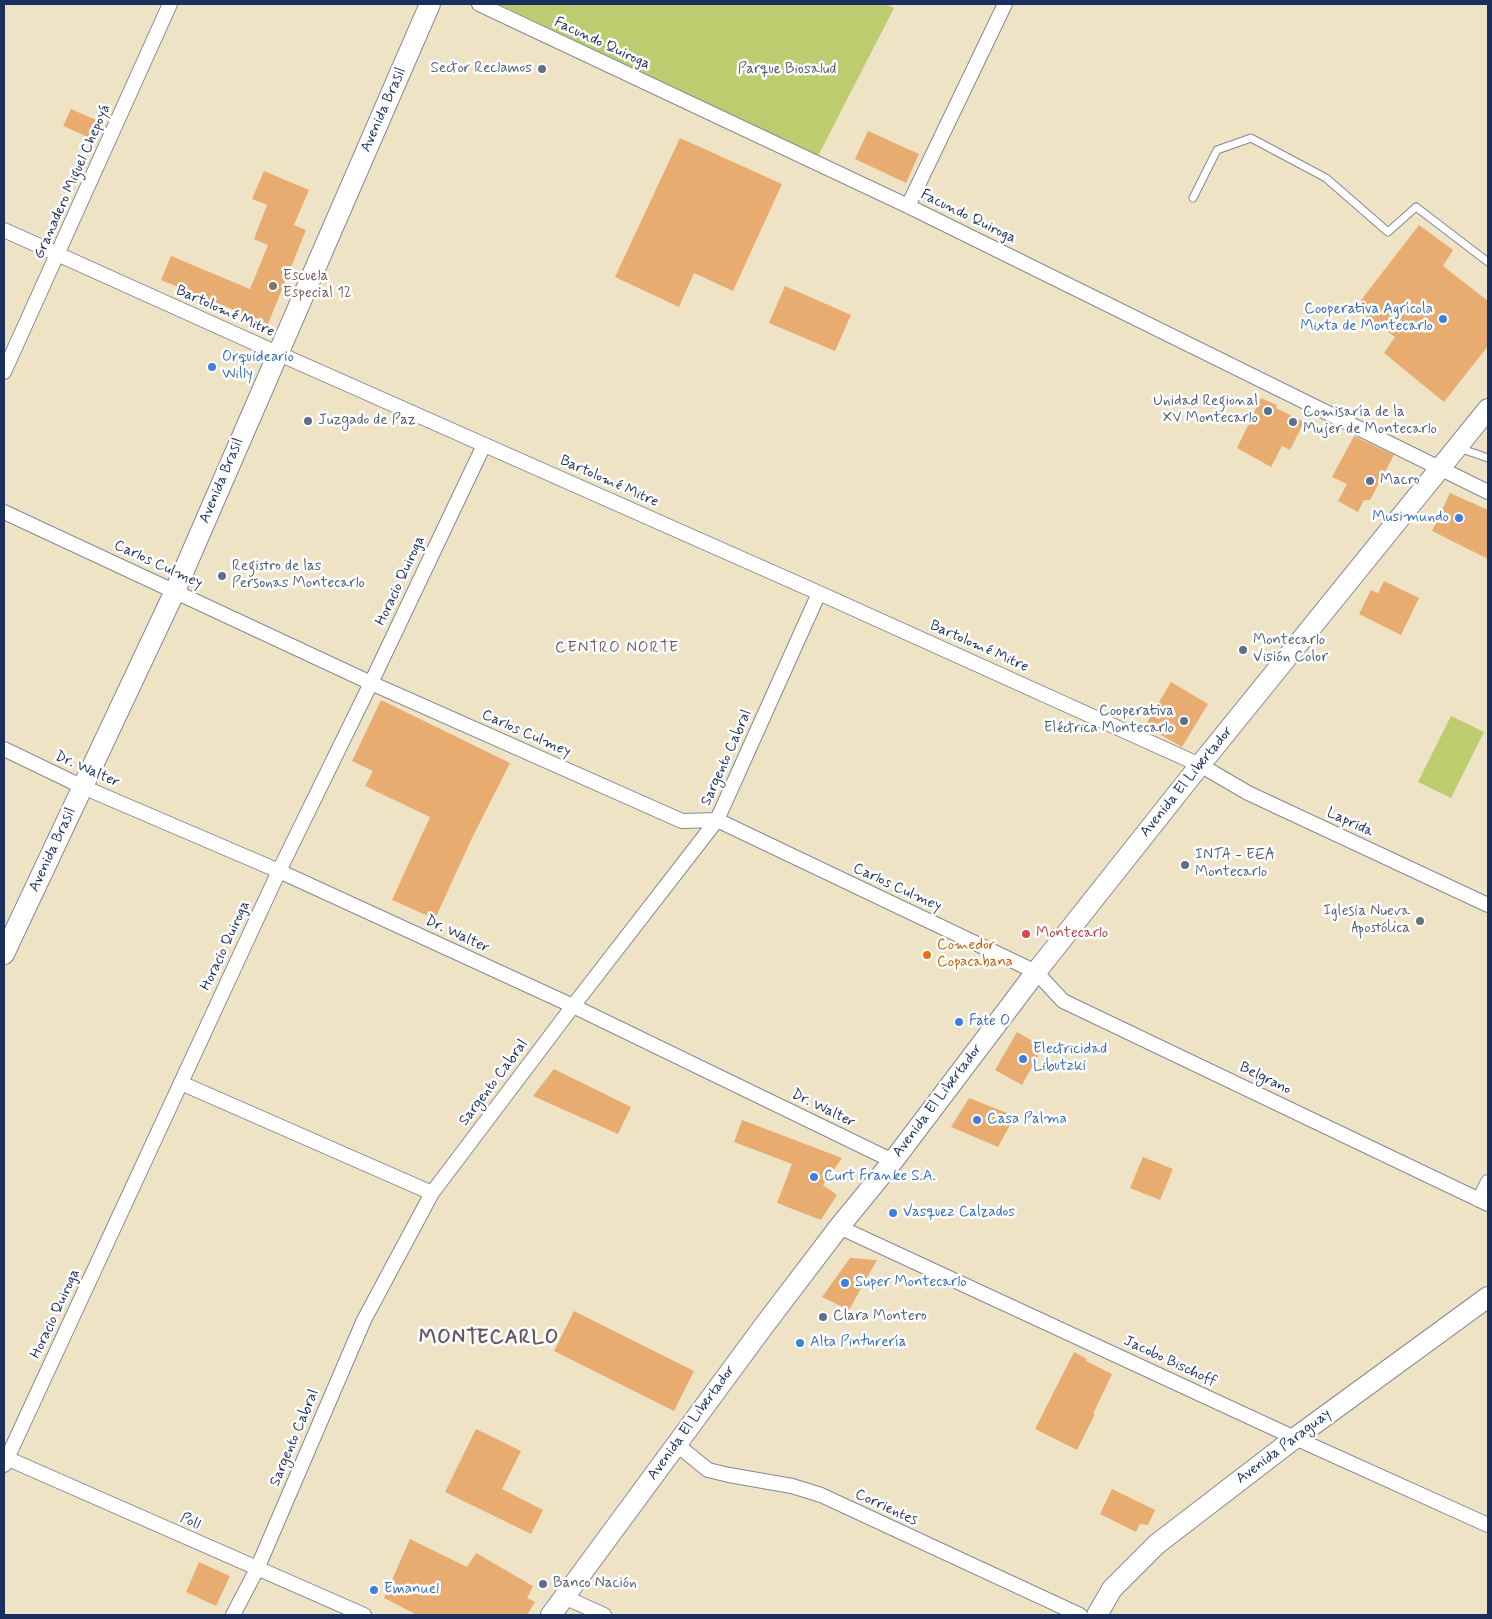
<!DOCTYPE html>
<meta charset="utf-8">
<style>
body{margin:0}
#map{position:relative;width:1492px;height:1619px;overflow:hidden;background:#efe3c6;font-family:Mynerve,sans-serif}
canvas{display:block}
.frame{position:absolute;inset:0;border:5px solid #1b2f5e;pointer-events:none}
</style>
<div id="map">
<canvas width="1492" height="1619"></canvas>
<div class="frame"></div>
</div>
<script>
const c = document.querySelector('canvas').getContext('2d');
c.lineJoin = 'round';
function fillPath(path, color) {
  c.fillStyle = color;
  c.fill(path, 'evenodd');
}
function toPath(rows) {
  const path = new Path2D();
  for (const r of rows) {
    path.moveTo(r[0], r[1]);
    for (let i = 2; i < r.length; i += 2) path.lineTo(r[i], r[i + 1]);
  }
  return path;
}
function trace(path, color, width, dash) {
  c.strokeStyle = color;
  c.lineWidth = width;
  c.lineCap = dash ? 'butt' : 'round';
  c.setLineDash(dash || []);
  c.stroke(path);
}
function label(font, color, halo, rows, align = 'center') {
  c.font = font + ' Mynerve,sans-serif';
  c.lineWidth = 5;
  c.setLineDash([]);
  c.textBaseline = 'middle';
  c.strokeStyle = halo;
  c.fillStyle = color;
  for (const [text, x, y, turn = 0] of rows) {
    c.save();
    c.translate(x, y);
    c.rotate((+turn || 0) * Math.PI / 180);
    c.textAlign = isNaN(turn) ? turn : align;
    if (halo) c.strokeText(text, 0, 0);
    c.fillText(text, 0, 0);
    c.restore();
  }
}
fillPath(toPath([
 [499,4,885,4,894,8,817,158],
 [1451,716,1484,732,1451,798,1418,782]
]), '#bccc6e');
fillPath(toPath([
 [71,109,96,120,88,137,63,126],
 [868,131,919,154,906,183,855,159],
 [680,138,782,184,733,291,694,273,679,307,615,277],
 [264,171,309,190,294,225,306,230,268,324,161,280,171,256,250,289,268,245,254,239,267,205,252,199],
 [1419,225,1453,250,1443,266,1488,301,1488,346,1444,402,1384,353,1395,337,1355,308],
 [785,286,851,315,835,351,769,323],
 [1261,398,1277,405,1276,408,1304,422,1290,450,1282,446,1271,467,1237,448],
 [1354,436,1394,455,1370,500,1364,500,1358,512,1338,501,1347,484,1332,477],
 [1450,493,1488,510,1488,559,1432,531],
 [1384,581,1419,598,1401,635,1359,614,1371,590,1378,593],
 [1171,682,1208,704,1182,747,1145,726],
 [381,700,510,763,472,838,435,919,392,900,430,817,365,786,373,771,352,761],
 [1017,1032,1043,1047,1022,1085,995,1070],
 [554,1069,631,1107,618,1134,533,1096],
 [969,1098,1015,1116,998,1147,951,1127],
 [742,1120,842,1158,823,1185,837,1195,821,1220,777,1203,792,1164,734,1142],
 [1143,1157,1173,1169,1160,1200,1130,1188],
 [850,1258,877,1260,849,1310,822,1297],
 [574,1311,694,1371,674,1411,554,1351],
 [1074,1352,1087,1359,1086,1361,1112,1374,1093,1414,1095,1414,1077,1450,1035,1429],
 [476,1429,521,1451,502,1489,543,1510,531,1534,445,1492],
 [1112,1489,1155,1510,1148,1525,1140,1524,1136,1532,1100,1514],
 [410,1539,467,1567,476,1553,533,1586,527,1598,535,1602,527,1615,417,1615,384,1598],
 [199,1562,230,1576,216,1606,186,1592]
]), '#e8ac70');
const service = toPath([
 [1193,198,1217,150,1251,138,1326,178,1388,232,1416,207,1488,262],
 [1459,448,1488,458]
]);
const minor = toPath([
 [479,4,908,206,1488,492],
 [908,206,1005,4],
 [4,230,277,353,819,593,1200,765,1248,793,1488,905],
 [4,372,170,4],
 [4,512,371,683,682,821,717,820,1036,972,1063,1001,1488,1204],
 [4,749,83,787,279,871,573,1006,893,1161],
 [181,1083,432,1193],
 [1479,1200,1488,1182],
 [839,1227,1295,1438,1488,1525],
 [676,1444,708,1470,729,1475,792,1486,821,1495,1080,1615],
 [4,1457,364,1615],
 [4,1465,279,871,371,683,484,445],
 [564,1597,604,1615],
 [233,1615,257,1569,364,1320,432,1193,573,1006,717,820,819,593]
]);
const secondary = toPath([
 [4,954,175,591,430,4],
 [551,1615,763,1327,839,1227,893,1161,1036,972,1200,765,1488,409],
 [1097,1615,1112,1589,1157,1544,1295,1438,1488,1297]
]);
trace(service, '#858992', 9);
trace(minor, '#858992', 16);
trace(secondary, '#858992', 22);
trace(service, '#fff', 7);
trace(minor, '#fff', 14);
trace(secondary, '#fff', 20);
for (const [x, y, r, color] of [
 [542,69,5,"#5c6f8a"],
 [273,286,5,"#8d6e63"],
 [1443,319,5,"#3f7fe0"],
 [212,367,5,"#3f7fe0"],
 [1268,411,5,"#5c6f8a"],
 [308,421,5,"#5c6f8a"],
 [1293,422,5,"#5c6f8a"],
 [1370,481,5,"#5c6f8a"],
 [1459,518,5,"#3f7fe0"],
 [222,576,5,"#5c6f8a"],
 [1243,650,5,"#5c6f8a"],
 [1184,721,5,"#5c6f8a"],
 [1185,865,5,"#5c6f8a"],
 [1420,921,5,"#6b7280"],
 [1026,934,5,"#e0444e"],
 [927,955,5,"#e8710a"],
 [959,1022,5,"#3f7fe0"],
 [1023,1059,5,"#3f7fe0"],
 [977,1120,5,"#3f7fe0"],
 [814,1177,5,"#3f7fe0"],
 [893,1213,5,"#3f7fe0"],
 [845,1283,5,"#3f7fe0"],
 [823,1317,5,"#5c6f8a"],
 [800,1343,5,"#3f7fe0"],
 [543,1584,5,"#5c6f8a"],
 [374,1590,5,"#3f7fe0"]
]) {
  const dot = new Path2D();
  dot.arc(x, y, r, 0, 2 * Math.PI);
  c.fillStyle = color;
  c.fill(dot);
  trace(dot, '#fff', 2);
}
label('15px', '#1b2f5e', '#fff', [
 ["Facundo Quiroga",602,44,25],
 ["Avenida Brasil",384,110,-66],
 ["Granadero Miguel Chepoyá",73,182,-66],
 ["Facundo Quiroga",968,217,26],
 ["Bartolomé Mitre",225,312,24],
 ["Avenida Brasil",222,481,-67],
 ["Bartolomé Mitre",609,482,24],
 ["Carlos Culmey",158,565,25],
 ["Horacio Quiroga",401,581,-65],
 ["Bartolomé Mitre",979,647,24],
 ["Carlos Culmey",526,734,24],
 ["Sargento Cabral",727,758,-66],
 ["Dr. Walter",87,770,24],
 ["Avenida El Libertador",1187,782,-51],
 ["Laprida",1350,823,25],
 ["Avenida Brasil",53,850,-65],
 ["Carlos Culmey",897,888,25],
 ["Dr. Walter",457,935,25],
 ["Horacio Quiroga",226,946,-65],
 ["Belgrano",1265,1079,26],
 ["Sargento Cabral",494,1083,-53],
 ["Avenida El Libertador",938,1101,-53],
 ["Dr. Walter",823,1109,26],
 ["Horacio Quiroga",56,1314,-65],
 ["Jacobo Bischoff",1170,1362,25],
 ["Avenida El Libertador",692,1423,-54],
 ["Sargento Cabral",295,1438,-67],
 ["Avenida Paraguay",1284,1447,-37],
 ["Corrientes",886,1508,25],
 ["Poll",190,1522,24]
]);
label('15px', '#4e5e75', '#fff', [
 ["Sector Reclamos",532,69,"right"],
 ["Unidad Regional",1258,402,"right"],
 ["XV Montecarlo",1258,419,"right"],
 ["Comisaría de la",1303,413],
 ["Mujer de Montecarlo",1303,430],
 ["Juzgado de Paz",318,421],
 ["Macro",1380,481],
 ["Registro de las",232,567],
 ["Personas Montecarlo",232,584],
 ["Montecarlo",1253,641],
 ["Visión Color",1253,658],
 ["Cooperativa",1174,712,"right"],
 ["Eléctrica Montecarlo",1174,729,"right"],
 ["INTA - EEA",1195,856],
 ["Montecarlo",1195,873],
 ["Clara Montero",833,1317],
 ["Banco Nación",553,1584]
], 'left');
label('15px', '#4b5e63', '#fff', [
 ["Parque Biosalud",787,70]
]);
label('15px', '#785e54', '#fff', [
 ["Escuela",283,277],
 ["Especial 12",283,294]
], 'left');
label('15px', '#366cbe', '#fff', [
 ["Cooperativa Agrícola",1433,310,"right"],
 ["Mixta de Montecarlo",1433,327,"right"],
 ["Orquideario",222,358],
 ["Willy",222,375],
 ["Musimundo",1449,518,"right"],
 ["Fate O",969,1022],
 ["Electricidad",1033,1050],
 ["Libutzki",1033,1067],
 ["Casa Palma",987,1120],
 ["Curt Franke S.A.",824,1177],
 ["Vasquez Calzados",903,1213],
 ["Super Montecarlo",855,1283],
 ["Alta Pinturería",810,1343],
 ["Emanuel",384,1590]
], 'left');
label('15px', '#5b616d', '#fff', [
 ["Iglesia Nueva",1410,912],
 ["Apostólica",1410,929]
], 'right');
label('15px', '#be3a42', '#fff', [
 ["Montecarlo",1036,934]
], 'left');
label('15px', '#c56008', '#fff', [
 ["Comedor",937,946],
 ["Copacabana",937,963]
], 'left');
c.letterSpacing = '1px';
label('16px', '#635b64', '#fff', [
 ["CENTRO NORTE",617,649]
]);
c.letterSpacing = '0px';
c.letterSpacing = '1px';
label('bold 20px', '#635b64', '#fff', [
 ["MONTECARLO",489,1339]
]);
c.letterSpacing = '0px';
</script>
